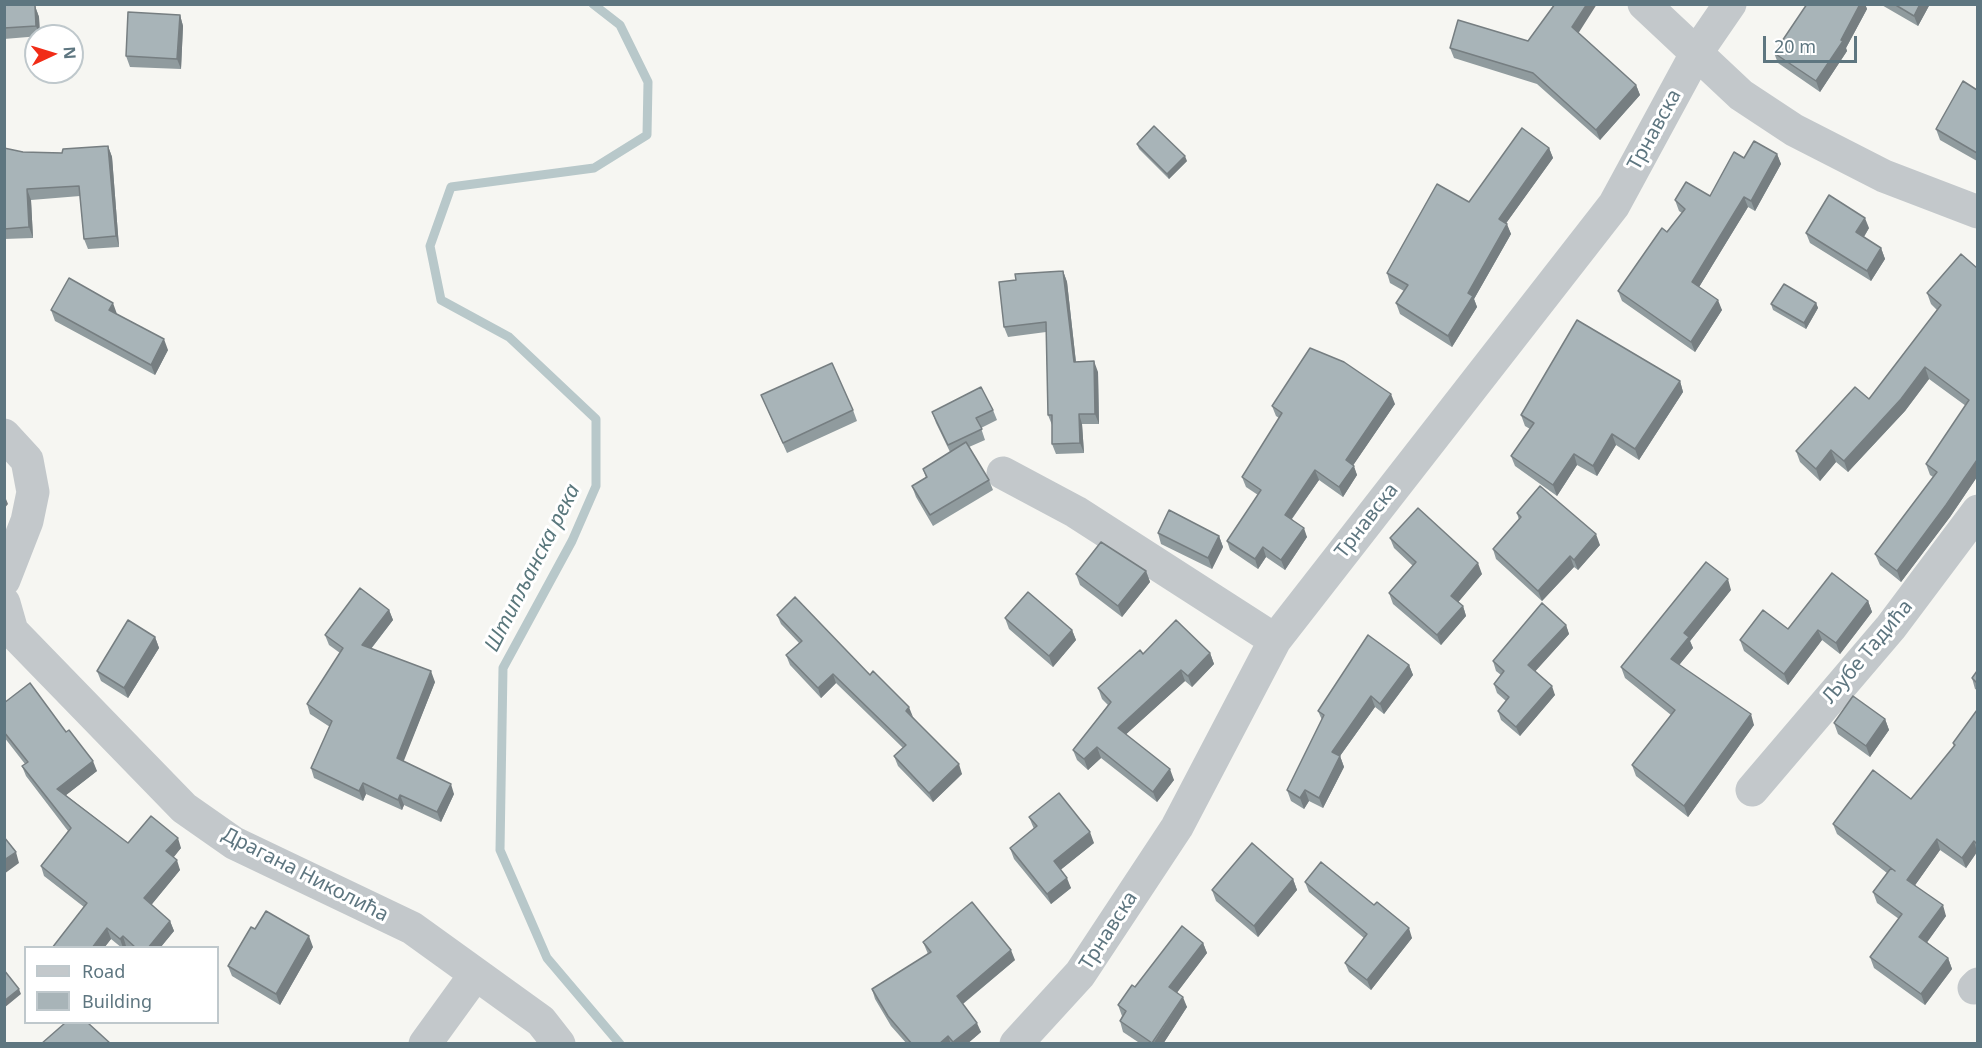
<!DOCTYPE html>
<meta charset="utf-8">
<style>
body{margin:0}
#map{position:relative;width:1982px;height:1048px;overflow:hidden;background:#f6f6f2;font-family:"Noto Sans",sans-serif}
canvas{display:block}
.frame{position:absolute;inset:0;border:6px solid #5e7680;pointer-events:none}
.legend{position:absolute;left:24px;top:946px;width:195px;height:78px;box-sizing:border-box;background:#fff;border:2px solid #bfc8cc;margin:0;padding:8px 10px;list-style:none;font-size:18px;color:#5e7680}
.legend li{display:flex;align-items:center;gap:12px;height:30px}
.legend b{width:30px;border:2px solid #bfc8cc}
.north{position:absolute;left:24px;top:24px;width:60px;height:60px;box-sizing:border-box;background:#fff;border:2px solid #bfc8cc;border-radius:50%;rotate:86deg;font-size:16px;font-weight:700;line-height:24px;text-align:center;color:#5e7680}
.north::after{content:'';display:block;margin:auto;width:21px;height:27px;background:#f12c17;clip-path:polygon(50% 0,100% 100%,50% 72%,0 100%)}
.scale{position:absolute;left:1763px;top:36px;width:94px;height:27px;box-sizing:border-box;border:3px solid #5e7680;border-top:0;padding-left:8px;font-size:18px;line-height:21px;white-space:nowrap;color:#5e7680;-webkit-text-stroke:4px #fff;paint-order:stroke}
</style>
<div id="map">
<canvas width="1982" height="1048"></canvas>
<div class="frame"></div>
<ul class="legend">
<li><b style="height:8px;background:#c3c8cb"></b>Road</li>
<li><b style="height:16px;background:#a8b4b8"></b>Building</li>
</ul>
<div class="north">N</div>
<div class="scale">20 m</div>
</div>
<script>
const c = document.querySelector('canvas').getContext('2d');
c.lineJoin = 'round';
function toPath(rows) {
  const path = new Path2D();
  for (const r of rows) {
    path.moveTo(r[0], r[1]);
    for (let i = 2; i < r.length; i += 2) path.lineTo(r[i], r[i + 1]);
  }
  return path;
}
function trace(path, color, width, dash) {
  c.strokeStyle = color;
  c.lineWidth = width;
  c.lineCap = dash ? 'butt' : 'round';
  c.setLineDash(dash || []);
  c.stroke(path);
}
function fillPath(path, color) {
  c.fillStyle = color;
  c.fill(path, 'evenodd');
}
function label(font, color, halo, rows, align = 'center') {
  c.font = font + ' "Noto Sans",sans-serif';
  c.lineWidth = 6;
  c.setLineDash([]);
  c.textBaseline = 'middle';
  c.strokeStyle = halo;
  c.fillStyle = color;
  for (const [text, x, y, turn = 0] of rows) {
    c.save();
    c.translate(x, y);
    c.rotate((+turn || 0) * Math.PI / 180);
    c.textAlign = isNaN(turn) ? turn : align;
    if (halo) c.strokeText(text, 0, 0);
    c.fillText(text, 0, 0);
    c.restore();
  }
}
trace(toPath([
 [593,4,620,25,648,82,647,135,594,168,451,187,430,246,441,300,509,337,596,419,596,486,572,541,503,668,500,850,547,958,620,1044]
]), '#b8c8ca', 9);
trace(toPath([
 [1644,4,1741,95,1794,130,1884,176,1978,212],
 [4,435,27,460,33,492,27,521,4,580],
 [1003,473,1076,512,1275,640],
 [4,603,12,631,184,808,234,843,412,928,541,1021,559,1044],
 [1752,790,1891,627,1978,511],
 [1974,988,1978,984],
 [425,1044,475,975],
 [1016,1044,1080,974,1177,827,1275,640,1614,205,1697,52,1730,4]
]), '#c3c8cb', 33);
fillPath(toPath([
 [4,4,35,6,39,17,40,36,4,39],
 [1807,4,1865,4,1867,9,1846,48,1847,51,1820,92,1778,63,1774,53],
 [1880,4,1930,4,1918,26],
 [180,15,183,26,181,69,130,67,126,56],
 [1579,33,1636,85,1640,95,1600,140,1537,84,1454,58,1450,48,1528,41],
 [1977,90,1977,161,1940,140,1936,129],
 [1137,144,1187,161,1169,179,1139,149],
 [108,146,112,157,119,247,88,249,84,239,80,196,31,200,33,238,4,239,4,148,23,152,62,153],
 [1549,148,1553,158,1506,223,1511,234,1474,299,1477,307,1452,347,1400,314,1396,303,1404,291,1390,283,1387,273,1469,202],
 [1777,154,1781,164,1755,211,1748,207,1699,287,1722,310,1695,352,1622,301,1618,291,1682,213,1679,211,1675,200,1710,196,1744,158],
 [1869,228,1864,237,1881,248,1885,259,1871,281,1810,243,1806,233],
 [1961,254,1977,477,1950,517,1901,582,1880,565,1875,554,1933,477,1930,475,1926,464,1966,406,1929,379,1905,411,1848,472,1836,462,1820,481,1800,462,1796,451,1869,399,1937,310,1931,304,1927,293],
 [1063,271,1067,282,1076,362,1098,372,1099,424,1082,424,1084,453,1056,454,1052,444,1052,425,1048,415,1046,332,1008,337,1004,327,1016,280],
 [1816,303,1818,308,1806,329,1773,310,1771,304],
 [51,310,168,350,155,375,55,321],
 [1680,381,1683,392,1639,460,1616,445,1597,476,1577,465,1557,496,1515,466,1511,456,1530,429,1525,426,1521,415],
 [761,395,853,410,857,421,787,453],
 [1395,404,1353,465,1357,475,1343,497,1319,480,1292,519,1307,537,1285,570,1266,557,1258,569,1230,550,1227,541,1258,495,1246,487,1242,477,1279,418,1276,416,1272,406],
 [993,410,997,420,981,428,985,440,969,447,989,480,993,490,933,526,916,497,912,486,926,478,923,469,950,452,936,423,932,412],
 [1517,513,1600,545,1578,570,1574,567,1542,601,1496,559,1493,549,1519,520],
 [1158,533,1219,536,1223,547,1212,569,1161,544],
 [1390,538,1482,574,1458,602,1463,606,1466,616,1441,645,1393,604,1389,593,1413,566,1394,548],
 [1146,571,1150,582,1122,617,1080,585,1076,574],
 [1731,590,1690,641,1693,648,1679,665,1754,725,1688,817,1636,776,1632,765,1671,715,1625,678,1621,667],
 [1868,601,1872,612,1840,654,1822,640,1788,685,1744,651,1740,640,1788,629],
 [389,610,393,620,371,649,435,682,403,761,454,794,441,822,404,805,402,810,366,794,363,801,314,778,311,768,330,727,310,714,307,704,340,653,329,645,325,635],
 [777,615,870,675,913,717,962,774,933,802,898,766,894,756,903,748,836,683,821,698,790,665,786,655,799,643,781,624],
 [1005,618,1072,630,1076,640,1053,667,1009,629],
 [1566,625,1569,634,1535,671,1555,695,1520,736,1501,720,1498,711,1506,701,1497,693,1494,684,1501,675,1496,671,1493,661],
 [155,637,159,648,128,698,101,681,97,671],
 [1210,653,1214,664,1192,687,1185,681,1126,734,1174,780,1157,802,1101,758,1088,770,1077,760,1073,750,1108,705,1102,699,1098,688,1143,654],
 [1409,665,1413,675,1384,714,1375,707,1340,756,1344,767,1323,808,1309,801,1304,809,1291,801,1287,790,1322,720,1318,711],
 [1977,671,1977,690,1975,689,1972,678],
 [4,703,97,771,66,795,128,843,181,848,173,857,180,870,151,905,170,921,174,931,160,948,128,948,126,946,125,948,122,948,111,939,104,948,52,948,84,907,44,876,41,866,68,831,26,776,22,766,25,764,4,737],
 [1977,710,1977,852,1966,868,1940,850,1915,885,1946,916,1927,942,1948,958,1952,969,1925,1005,1874,968,1870,957,1899,919,1877,903,1873,892,1887,873,1837,834,1833,824,1911,799,1954,747,1953,743],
 [1885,719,1889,730,1870,757,1838,734,1834,723],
 [1029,817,1094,843,1060,870,1071,888,1051,904,1014,859,1010,848,1034,829],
 [1293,879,1297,890,1258,937,1216,901,1212,890],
 [1305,882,1374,905,1412,938,1371,990,1349,972,1345,963,1364,938,1309,892],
 [255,929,313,947,280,1005,232,976,228,966],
 [923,942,1015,960,963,1004,981,1032,967,1044,907,1044,891,1026,875,999,872,989,928,954],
 [1203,943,1207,953,1177,992,1187,1007,1163,1044,1141,1044,1123,1032,1120,1021,1122,1016,1118,1005,1135,987]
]), '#909b9e');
fillPath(toPath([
 [1587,4,1597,4,1576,37,1572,27],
 [1860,4,1865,4,1867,9,1846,48,1847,51,1820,92,1816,81,1841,40],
 [1920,4,1930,4,1918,26,1914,16],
 [35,6,39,17,40,36,36,26],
 [180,15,183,26,181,69,177,59],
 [1636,85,1640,95,1600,140,1596,130],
 [108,146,112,157,119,247,116,236],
 [1549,148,1553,158,1502,229,1499,219],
 [1777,154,1781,164,1755,211,1751,201],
 [1185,156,1187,161,1169,179,1167,174],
 [27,189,31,200,33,238,29,227],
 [1744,197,1748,207,1696,292,1692,282],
 [1865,218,1869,228,1860,243,1856,232],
 [1507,224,1511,234,1474,299,1477,307,1452,347,1448,336,1468,293],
 [1881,248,1885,259,1871,281,1867,271],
 [1063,271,1067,282,1077,372,1074,362],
 [1718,300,1722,310,1695,352,1691,342],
 [113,303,117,314,109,310],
 [1816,303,1818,308,1806,329,1804,323],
 [164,339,168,350,155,375,151,365],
 [1094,361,1098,372,1099,424,1095,414],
 [1925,367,1929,379,1905,411,1848,472,1844,461],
 [1680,381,1683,392,1639,460,1635,449],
 [1391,394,1395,404,1350,470,1346,460],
 [1079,414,1082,424,1084,453,1080,443],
 [1612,434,1616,445,1597,476,1593,466],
 [1831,450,1836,462,1820,481,1816,469],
 [1574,454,1577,465,1557,496,1553,485],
 [1977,460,1977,477,1950,517,1901,582,1897,571],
 [1354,466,1357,475,1343,497,1339,487],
 [1315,470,1319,480,1288,524,1285,515],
 [4,494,8,504,4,509],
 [1304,528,1307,537,1285,570,1281,560],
 [1596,534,1600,545,1578,570,1574,560],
 [1219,536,1223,547,1212,569,1208,558],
 [1263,547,1266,557,1258,569,1255,559],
 [1570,556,1574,567,1542,601,1538,591],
 [1478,563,1482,574,1455,606,1451,596],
 [1146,571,1150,582,1122,617,1118,606],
 [1728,579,1731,590,1690,641,1693,648,1675,670,1671,659,1684,633],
 [1868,601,1872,612,1840,654,1836,643],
 [1463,606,1466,616,1441,645,1437,635],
 [389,610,393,620,366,655,362,645],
 [1566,625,1569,634,1532,675,1528,665],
 [1072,630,1076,640,1053,667,1049,656],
 [1818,630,1822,640,1788,685,1784,674],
 [155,637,159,648,128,698,124,688],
 [1210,653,1214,664,1192,687,1188,676],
 [1409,665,1413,675,1384,714,1380,704],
 [1181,670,1185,681,1122,738,1118,728],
 [431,671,435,682,401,768,397,758],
 [833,674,836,683,821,698,818,688],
 [1552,686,1555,695,1520,736,1516,727],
 [1371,696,1375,707,1340,756,1344,767,1323,808,1319,798,1332,752],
 [909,707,913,717,906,711],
 [1751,714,1754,725,1688,817,1684,806],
 [1885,719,1889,730,1870,757,1866,746],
 [1097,747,1101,758,1088,770,1084,759],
 [93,761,97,771,61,799,57,789],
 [959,764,962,774,933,802,929,793],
 [1170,769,1174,780,1157,802,1153,792],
 [363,783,366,794,363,801,359,791],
 [451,784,454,794,441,822,437,812],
 [1305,790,1309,801,1304,809,1300,798],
 [400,795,404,805,402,810,398,800],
 [1090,832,1094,843,1058,872,1054,861],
 [178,838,181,848,170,862,166,851],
 [1937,839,1940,850,1911,891,1907,880],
 [1974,841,1977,852,1966,868,1962,858],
 [16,852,19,863,4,874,4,860],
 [177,860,180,870,148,909,144,898],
 [1067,878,1071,888,1051,904,1047,894],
 [1293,879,1297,890,1258,937,1254,926],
 [1943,905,1946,916,1923,948,1919,937],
 [170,921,174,931,160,948,148,948],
 [107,928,111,939,104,948,92,948],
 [1409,928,1412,938,1371,990,1367,980],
 [123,936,126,946,125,948,123,948,120,939],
 [309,936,313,947,280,1005,276,994],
 [1203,943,1207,953,1173,998,1169,987],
 [1011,950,1015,960,960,1006,957,996],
 [1948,958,1952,969,1925,1005,1921,994],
 [19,989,21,994,4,1008,4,1001],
 [1183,997,1187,1007,1163,1044,1153,1044],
 [977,1023,981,1032,967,1044,953,1044,953,1042],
 [948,1036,951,1044,939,1044]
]), '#767e81');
const building = toPath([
 [4,4,32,4,35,6,36,26,4,28,4,4],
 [1555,4,1587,4,1572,27,1636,85,1596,130,1533,73,1450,48,1458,20,1528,41,1555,4],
 [1807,4,1860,4,1841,40,1843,41,1816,81,1774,53,1807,4],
 [1894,4,1920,4,1914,16,1894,4],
 [128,12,180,15,177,59,126,56,128,12],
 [1963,81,1977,90,1977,153,1936,129,1963,81],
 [1154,126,1185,156,1167,174,1137,144,1154,126],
 [1522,128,1549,148,1499,219,1507,224,1468,293,1473,296,1448,336,1396,303,1408,285,1387,273,1437,184,1469,202,1522,128],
 [1754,141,1777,154,1751,201,1744,197,1692,282,1718,300,1691,342,1618,291,1662,228,1667,232,1685,209,1675,200,1686,182,1710,196,1734,152,1744,158,1754,141],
 [108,146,116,236,84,239,79,186,27,189,29,227,4,229,4,148,23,152,62,153,63,149,108,146],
 [1829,195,1865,218,1856,232,1881,248,1867,271,1806,233,1829,195],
 [1961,254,1977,268,1977,460,1946,505,1897,571,1875,554,1937,472,1926,464,1969,400,1925,367,1901,399,1844,461,1831,450,1816,469,1796,451,1855,387,1869,399,1941,305,1927,293,1961,254],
 [1063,271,1074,362,1094,361,1095,414,1079,414,1080,443,1052,444,1052,415,1048,415,1046,322,1004,327,999,282,1016,280,1015,274,1063,271],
 [69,278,113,303,109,310,164,339,151,365,51,310,69,278],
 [1784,284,1816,303,1804,323,1771,304,1784,284],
 [1577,320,1680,381,1635,449,1612,434,1593,466,1574,454,1553,485,1511,456,1534,423,1521,415,1577,320],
 [1310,348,1344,362,1391,394,1346,460,1354,466,1339,487,1315,470,1285,515,1304,528,1281,560,1263,547,1255,559,1227,541,1261,490,1242,477,1282,413,1272,406,1310,348],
 [832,363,853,410,783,443,761,395,832,363],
 [981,387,993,410,976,418,982,429,948,445,932,412,981,387],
 [966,442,989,480,930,515,912,486,927,477,923,469,966,442],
 [1540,486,1596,534,1574,560,1570,556,1538,591,1493,549,1521,517,1517,513,1540,486],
 [1418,508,1478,563,1451,596,1463,606,1437,635,1389,593,1416,562,1390,538,1418,508],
 [1169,510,1219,536,1208,558,1158,533,1169,510],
 [1101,542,1146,571,1118,606,1076,574,1101,542],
 [1706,562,1728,579,1684,633,1689,637,1671,659,1751,714,1684,806,1632,765,1675,710,1621,667,1706,562],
 [1832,573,1868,601,1836,643,1818,630,1784,674,1740,640,1763,610,1788,629,1832,573],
 [360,588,389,610,362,645,431,671,397,758,451,784,437,812,400,795,398,800,363,783,359,791,311,768,332,721,307,704,343,648,325,635,360,588],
 [1028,592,1072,630,1049,656,1005,618,1028,592],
 [795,597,870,675,873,671,909,707,906,711,959,764,929,793,894,756,906,745,833,674,818,688,786,655,802,641,777,615,795,597],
 [1542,603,1566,625,1528,665,1552,686,1516,727,1498,711,1509,697,1494,684,1504,671,1493,661,1542,603],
 [128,620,155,637,124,688,97,671,128,620],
 [1176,620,1210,653,1188,676,1181,670,1118,728,1170,769,1153,792,1097,747,1084,759,1073,750,1111,702,1098,688,1140,650,1143,654,1176,620],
 [1368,635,1409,665,1380,704,1371,696,1332,752,1340,756,1319,798,1305,790,1300,798,1287,790,1324,715,1318,711,1368,635],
 [1977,671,1977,683,1972,678,1977,671],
 [30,683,66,732,69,730,93,761,57,789,128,843,151,816,178,838,166,851,177,860,144,898,170,921,148,948,136,948,123,936,120,939,107,928,92,948,52,948,87,903,41,866,71,828,22,766,28,762,4,732,4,703,30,683],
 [1853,696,1885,719,1866,746,1834,723,1853,696],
 [1977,710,1977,844,1974,841,1962,858,1937,839,1907,880,1943,905,1919,937,1948,958,1921,994,1870,957,1902,914,1873,892,1891,868,1895,871,1833,824,1873,770,1911,799,1955,745,1953,743,1977,710],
 [1059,793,1090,832,1054,861,1067,878,1047,894,1010,848,1037,826,1029,817,1059,793],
 [4,837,16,852,4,860,4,837],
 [1252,843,1293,879,1254,926,1212,890,1252,843],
 [1321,862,1374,905,1377,902,1409,928,1367,980,1345,963,1367,934,1305,882,1321,862],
 [972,902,1011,950,957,996,977,1023,953,1042,948,1036,939,1044,912,1044,888,1016,872,989,931,952,923,942,972,902],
 [266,911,309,936,276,994,228,966,251,927,255,929,266,911],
 [1182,926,1203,943,1169,987,1183,997,1152,1043,1120,1021,1126,1011,1118,1005,1132,985,1135,987,1182,926],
 [4,970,19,989,4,1001,4,970],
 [65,1023,88,1023,111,1044,41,1044,65,1023]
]);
fillPath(building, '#a8b4b8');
trace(building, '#767e81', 1.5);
label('20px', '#5e7680', '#fff', [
 ["Трнавска",1655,130,-61],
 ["Трнавска",1367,521,-52],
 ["Љубе Тадића",1868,652,-50],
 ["Драгана Николића",305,875,27],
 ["Трнавска",1109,931,-57]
]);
label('italic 21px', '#59777c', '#fff', [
 ["Штипљанска река",533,568,-63]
]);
</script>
